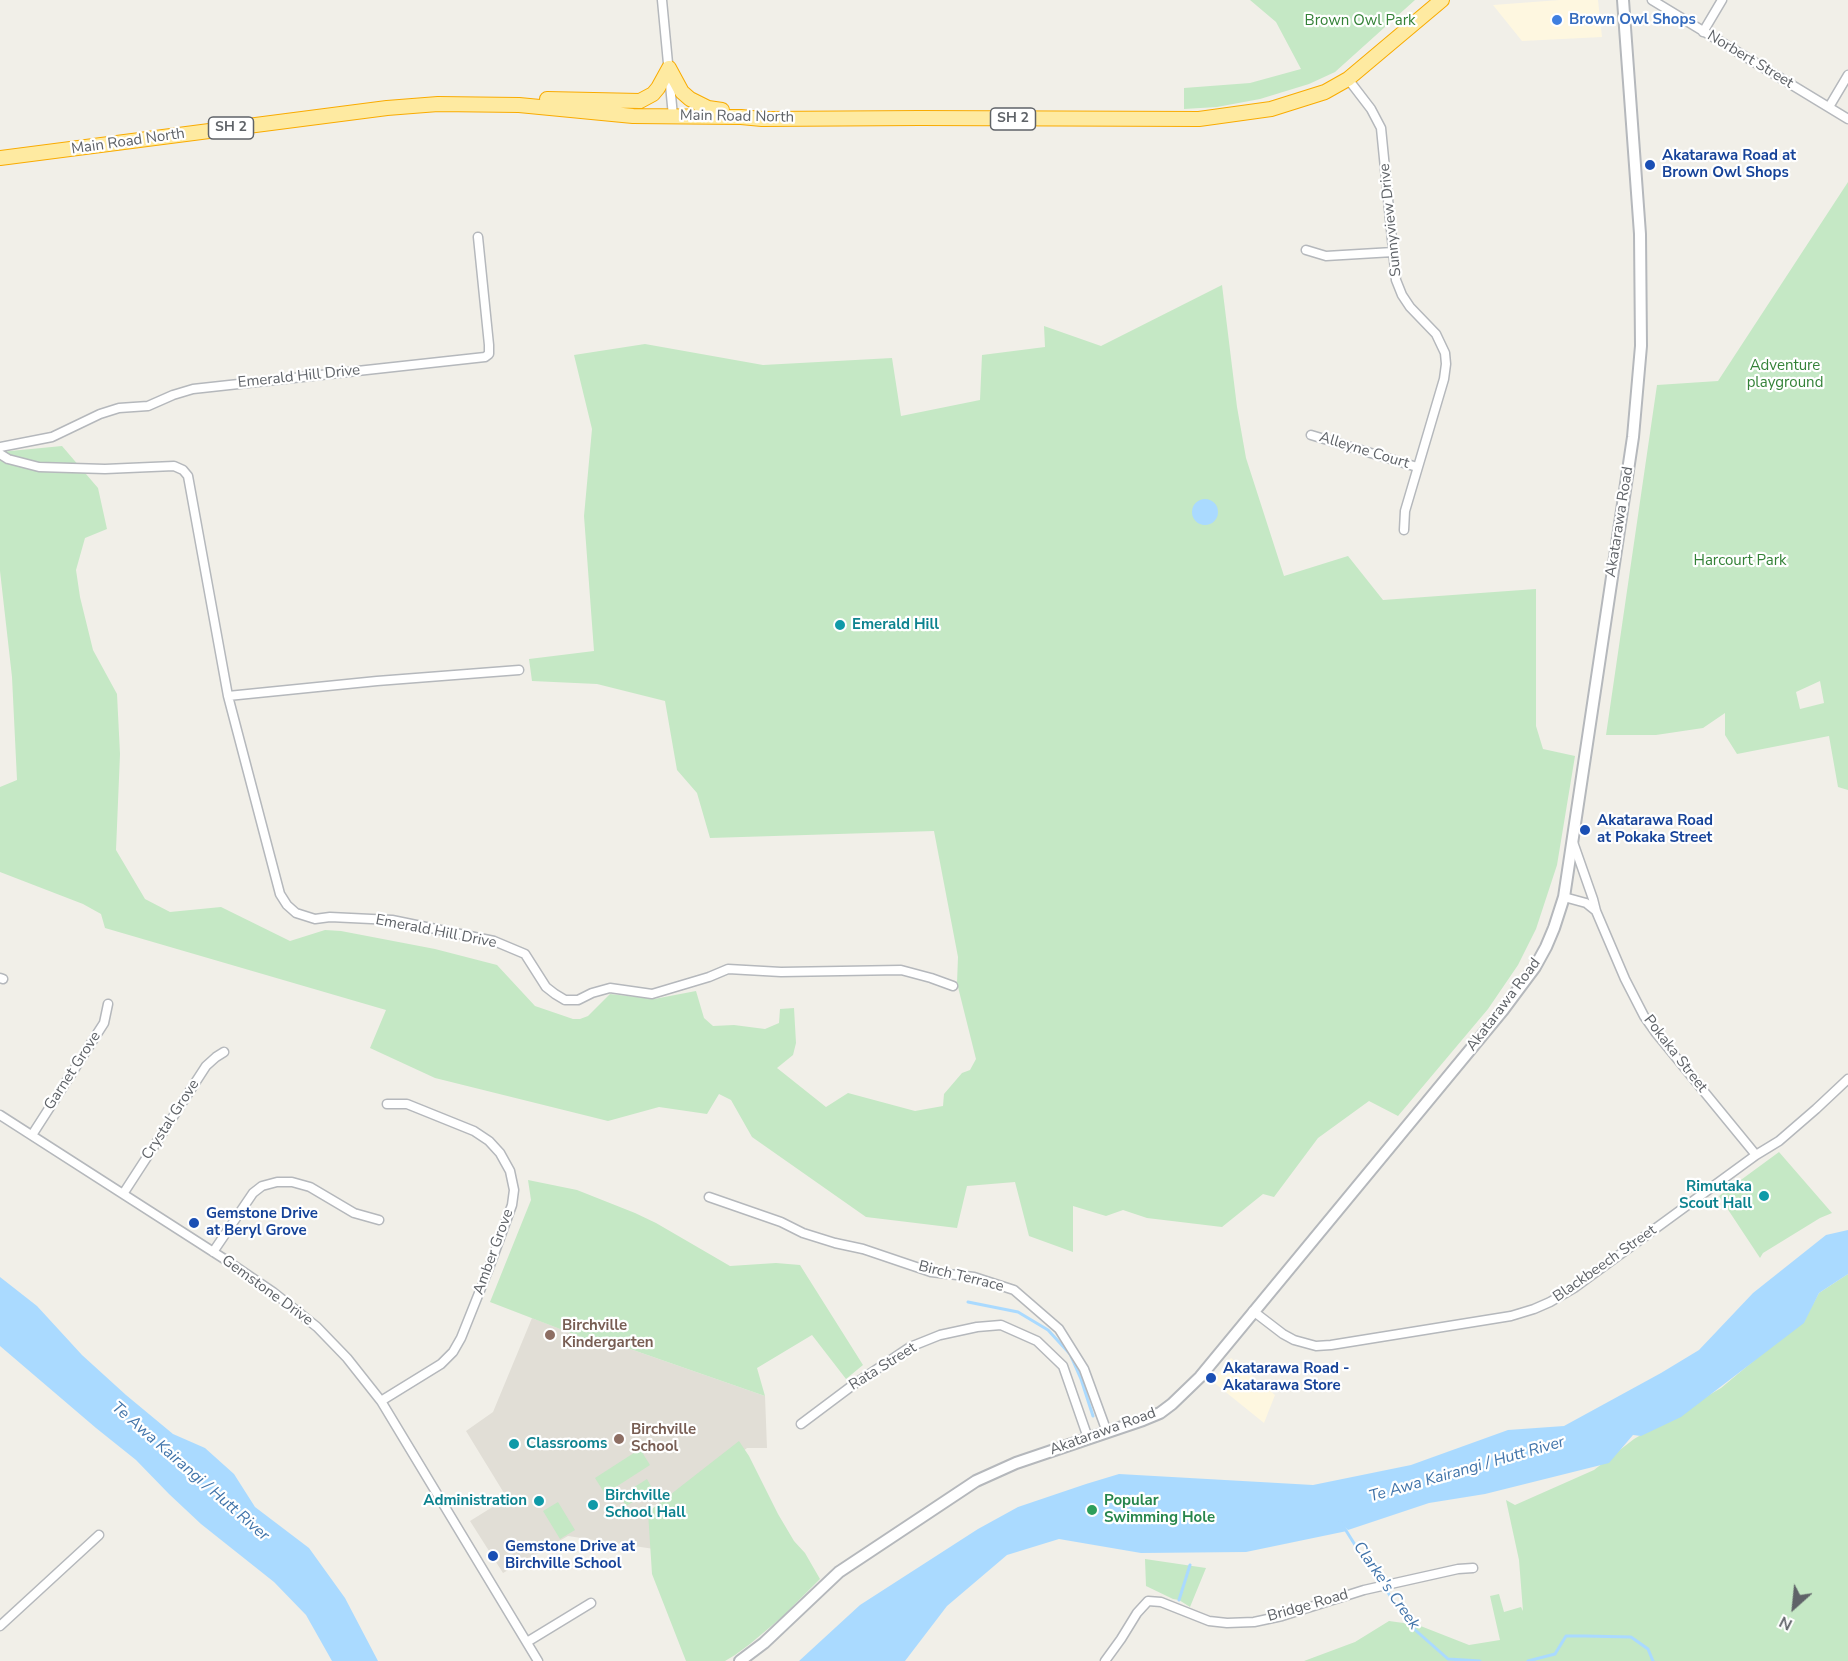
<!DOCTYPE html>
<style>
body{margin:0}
#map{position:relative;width:1848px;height:1661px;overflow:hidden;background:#f1efe8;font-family:"Nunito Sans",sans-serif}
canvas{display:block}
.north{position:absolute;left:1764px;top:1577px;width:60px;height:60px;-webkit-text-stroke:4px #fff;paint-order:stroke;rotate:207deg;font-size:16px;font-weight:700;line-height:24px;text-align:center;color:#5f6368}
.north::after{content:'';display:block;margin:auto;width:21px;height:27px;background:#5f6368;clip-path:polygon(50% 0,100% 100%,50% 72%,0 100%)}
</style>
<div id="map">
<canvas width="1848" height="1661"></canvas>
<div class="north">N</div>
</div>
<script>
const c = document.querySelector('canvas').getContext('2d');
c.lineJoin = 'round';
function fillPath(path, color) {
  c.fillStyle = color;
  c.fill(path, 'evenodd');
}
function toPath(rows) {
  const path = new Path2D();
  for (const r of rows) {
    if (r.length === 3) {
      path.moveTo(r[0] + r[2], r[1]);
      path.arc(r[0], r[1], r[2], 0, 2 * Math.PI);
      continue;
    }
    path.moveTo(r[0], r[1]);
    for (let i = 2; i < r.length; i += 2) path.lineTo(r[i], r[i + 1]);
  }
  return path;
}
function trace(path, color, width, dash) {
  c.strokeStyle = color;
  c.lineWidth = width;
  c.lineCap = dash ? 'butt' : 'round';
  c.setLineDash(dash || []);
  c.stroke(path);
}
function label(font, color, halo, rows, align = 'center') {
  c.font = font + ' "Nunito Sans",sans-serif';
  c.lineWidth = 4.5;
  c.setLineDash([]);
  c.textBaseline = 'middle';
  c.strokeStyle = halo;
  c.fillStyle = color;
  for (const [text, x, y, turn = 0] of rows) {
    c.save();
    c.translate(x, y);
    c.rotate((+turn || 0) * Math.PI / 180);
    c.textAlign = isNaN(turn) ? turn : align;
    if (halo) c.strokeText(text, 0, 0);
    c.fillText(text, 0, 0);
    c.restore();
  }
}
fillPath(toPath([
 [1560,0,1598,0,1602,37,1522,41,1493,5],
 [1231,1358,1275,1395,1264,1423,1212,1381]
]), '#fef7e0');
fillPath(toPath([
 [532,1318,586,1339,593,1336,765,1396,767,1448,747,1448,677,1506,651,1505,654,1549,568,1536,503,1573,470,1521,507,1498,466,1431,493,1412]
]), '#e1ded6');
fillPath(toPath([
 [1250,0,1415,0,1335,72,1309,84,1260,99,1217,107,1184,109,1184,88,1250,83,1301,69,1276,22],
 [1848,182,1848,790,1838,787,1829,736,1737,754,1725,735,1725,713,1703,728,1656,735,1606,735,1657,385,1718,381],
 [1820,681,1824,703,1800,709,1796,692],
 [1222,285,1237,407,1246,458,1284,576,1348,556,1383,600,1536,589,1536,726,1543,749,1575,756,1557,865,1536,929,1518,965,1488,1009,1398,1116,1369,1101,1318,1138,1274,1197,1263,1194,1222,1227,1147,1218,1123,1210,1106,1216,1073,1206,1073,1252,1029,1236,1015,1182,967,1186,957,1228,866,1217,752,1137,731,1100,719,1094,707,1114,659,1107,608,1121,435,1078,370,1048,386,1010,105,928,101,914,83,904,0,872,0,787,17,780,12,677,0,571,0,452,62,446,98,488,107,529,85,538,76,570,80,597,93,650,117,694,120,754,116,850,145,899,170,912,221,907,290,941,325,930,341,931,435,949,497,965,535,1006,573,1019,580,1019,588,1016,610,994,654,999,696,991,704,1018,713,1026,734,1025,765,1029,779,1023,780,1009,794,1008,796,1043,793,1055,777,1068,826,1107,848,1093,915,1111,943,1106,944,1094,962,1073,970,1070,976,1059,957,983,958,957,934,831,710,838,697,793,677,770,665,701,597,684,532,681,529,659,594,651,584,516,592,429,574,355,645,344,763,365,892,358,901,416,980,400,982,355,1045,347,1044,326,1101,346],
 [1779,1152,1832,1213,1820,1218,1763,1253,1760,1258,1719,1196],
 [528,1180,577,1190,635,1213,656,1223,730,1266,776,1263,800,1265,863,1365,846,1379,812,1335,757,1368,765,1396,593,1336,586,1339,490,1302,531,1200],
 [1848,1274,1848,1661,1304,1661,1355,1642,1389,1621,1418,1625,1469,1645,1500,1640,1490,1596,1499,1594,1504,1612,1521,1607,1523,1611,1519,1560,1506,1500,1515,1505,1594,1470,1634,1439,1721,1388,1805,1318,1819,1293],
 [739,1441,749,1456,778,1514,794,1541,805,1553,820,1579,782,1617,750,1644,735,1655,725,1661,686,1661,652,1574,648,1512],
 [640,1449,650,1465,605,1494,595,1478],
 [647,1479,653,1490,626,1506,620,1496],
 [558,1502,575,1530,560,1539,543,1511],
 [1145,1559,1206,1568,1190,1607,1179,1600,1173,1599,1146,1586]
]), '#c5e8c5');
fillPath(toPath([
 [1205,512,13],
 [1848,1230,1848,1274,1819,1293,1804,1323,1681,1417,1641,1436,1633,1435,1609,1463,1485,1494,1429,1503,1348,1530,1343,1525,1347,1531,1246,1552,1141,1553,1059,1539,1007,1555,947,1606,905,1661,799,1661,860,1605,978,1529,1018,1507,1086,1484,1119,1474,1313,1485,1411,1465,1508,1430,1564,1426,1661,1373,1699,1350,1753,1293,1826,1235],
 [0,1277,37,1306,82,1355,126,1395,173,1434,205,1448,234,1474,255,1507,309,1548,345,1598,378,1661,332,1661,306,1615,274,1582,201,1524,169,1494,136,1460,96,1428,0,1346]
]), '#aadaff');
trace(toPath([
 [968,1302,1018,1312,1048,1330,1070,1354,1081,1379,1093,1416],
 [1340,1521,1362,1556,1413,1628,1448,1659,1480,1661],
 [1179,1600,1190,1565],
 [1528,1661,1555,1654,1566,1636,1585,1636,1631,1637,1648,1649,1653,1661]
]), '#aadaff', 3);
const minor = toPath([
 [662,0,673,116],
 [1652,0,1848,119],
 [1703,32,1722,0],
 [1348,79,1371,109,1381,128,1396,280,1402,295,1410,307,1436,334,1445,353,1446,364,1444,379,1405,511,1404,530],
 [1829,107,1848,75],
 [1306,250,1326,256,1393,252],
 [1311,435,1417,467],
 [0,447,52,437,100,414,119,408,148,406,173,395,193,389,485,357,489,354,489,345,478,237],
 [0,454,8,459,39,467,105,469,174,466,183,470,188,476,228,696,280,894,287,905,296,913,315,919,330,917,392,920,494,941,525,954,546,987,555,994,565,1000,578,1000,592,993,610,988,652,994,709,977,728,969,781,972,901,970,931,978,953,986],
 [228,696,377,681,519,670],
 [1573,842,1593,899,1596,911,1625,979,1644,1016,1656,1033,1756,1155],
 [1564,897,1586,903,1596,911],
 [0,978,3,979],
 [0,1115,229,1262,273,1292,317,1327,347,1358,381,1401,538,1661],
 [32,1135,104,1023,108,1004],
 [123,1194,206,1066,216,1057,224,1052],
 [709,1197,781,1222,803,1233,835,1243,863,1249,931,1272,974,1277,1014,1290,1059,1329,1084,1369,1107,1432],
 [213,1252,253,1193,262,1186,277,1182,292,1182,310,1187,354,1213,379,1220],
 [1253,1311,1283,1334,1294,1340,1316,1346,1331,1345,1511,1316,1534,1309,1550,1302,1574,1288,1756,1155,1779,1141,1816,1109,1848,1079],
 [381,1401,441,1364,453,1352,461,1338,489,1268,512,1205,514,1190,510,1171,500,1153,489,1141,474,1131,407,1104,387,1104],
 [801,1424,853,1385,910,1347,940,1335,977,1327,1001,1325,1037,1341,1063,1366,1088,1438],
 [0,1626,99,1535],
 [527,1642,591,1603],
 [1105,1661,1121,1639,1137,1613,1148,1601,1161,1602,1209,1621,1227,1623,1254,1622,1282,1616,1364,1590,1458,1569,1473,1568]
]);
const tertiary = toPath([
 [740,1661,764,1643,839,1572,976,1481,1016,1463,1143,1420,1160,1413,1172,1404,1200,1377,1503,1010,1535,967,1546,947,1554,928,1564,897,1633,437,1641,346,1640,234,1623,0]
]);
const trunk = toPath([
 [669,68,682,92,690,99,708,108,722,110],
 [547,99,640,101,653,94,658,88,669,68],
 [0,158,387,108,438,104,519,105,633,116,741,117,762,119,920,118,1199,119,1271,109,1325,92,1348,79,1442,0]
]);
trace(minor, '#b5b8bc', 11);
trace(tertiary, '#b5b8bc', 14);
trace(trunk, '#f9ab00', 16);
trace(minor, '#fff', 8);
trace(tertiary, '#fff', 10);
trace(trunk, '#feeaa1', 14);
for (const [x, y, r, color] of [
 [1557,20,6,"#3f7fe0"],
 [1650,165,6,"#1a4fb4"],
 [840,625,6,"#0f9aa8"],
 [1585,830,6,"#1a4fb4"],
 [1764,1196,6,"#0f9aa8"],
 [194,1223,6,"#1a4fb4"],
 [550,1335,6,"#8d6e63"],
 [1211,1378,6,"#1a4fb4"],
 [619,1439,6,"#8d6e63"],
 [514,1444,6,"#0f9aa8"],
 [539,1501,6,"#0f9aa8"],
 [593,1505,6,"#0f9aa8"],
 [1092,1510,6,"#2e9e5b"],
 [493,1556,6,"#1a4fb4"]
]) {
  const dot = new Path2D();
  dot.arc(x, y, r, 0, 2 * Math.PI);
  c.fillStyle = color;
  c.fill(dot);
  trace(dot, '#fff', 2);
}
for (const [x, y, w] of [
 [1013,119,45],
 [231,128,45]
]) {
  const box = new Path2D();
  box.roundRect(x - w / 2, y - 11, w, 22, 4.5);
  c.fillStyle = '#fff';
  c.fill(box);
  trace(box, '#5f6368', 1.5);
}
label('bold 14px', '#5f6368', null, [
 ["SH 2",1013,119],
 ["SH 2",231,128]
]);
label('bold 15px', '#366cbe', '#fff', [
 ["Brown Owl Shops",1569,20]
], 'left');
label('15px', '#348238', '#fff', [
 ["Brown Owl Park",1360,21],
 ["Adventure",1785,366],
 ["playground",1785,383],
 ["Harcourt Park",1740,561]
]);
label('15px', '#5f6368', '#fff', [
 ["Norbert Street",1750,60,31],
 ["Main Road North",737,117,1],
 ["Main Road North",128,142,-8],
 ["Sunnyview Drive",1391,220,-96],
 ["Emerald Hill Drive",299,377,-6],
 ["Alleyne Court",1364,451,17],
 ["Akatarawa Road",1620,522,-81],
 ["Emerald Hill Drive",436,932,11],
 ["Akatarawa Road",1504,1005,-53],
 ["Pokaka Street",1675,1054,52],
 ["Garnet Grove",73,1071,-57],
 ["Crystal Grove",171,1120,-57],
 ["Amber Grove",494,1252,-70],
 ["Blackbeech Street",1605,1264,-35],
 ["Birch Terrace",961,1277,14],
 ["Gemstone Drive",267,1291,36],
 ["Rata Street",883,1367,-32],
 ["Akatarawa Road",1103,1432,-20],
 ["Bridge Road",1308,1606,-16]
]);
label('bold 15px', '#164399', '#fff', [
 ["Akatarawa Road at",1662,156],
 ["Brown Owl Shops",1662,173],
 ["Akatarawa Road",1597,821],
 ["at Pokaka Street",1597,838],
 ["Gemstone Drive",206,1214],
 ["at Beryl Grove",206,1231],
 ["Akatarawa Road -",1223,1369],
 ["Akatarawa Store",1223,1386],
 ["Gemstone Drive at",505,1547],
 ["Birchville School",505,1564]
], 'left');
label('bold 15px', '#0d838f', '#fff', [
 ["Emerald Hill",852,625],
 ["Rimutaka",1752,1187,"right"],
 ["Scout Hall",1752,1204,"right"],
 ["Classrooms",526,1444],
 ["Birchville",605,1496],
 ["School Hall",605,1513],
 ["Administration",527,1501,"right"]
], 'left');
label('bold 15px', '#785e54', '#fff', [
 ["Birchville",562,1326],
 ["Kindergarten",562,1343],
 ["Birchville",631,1430],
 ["School",631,1447]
], 'left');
label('bold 15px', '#27864d', '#fff', [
 ["Popular",1104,1501],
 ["Swimming Hole",1104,1518]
], 'left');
label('italic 16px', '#4174aa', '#fff', [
 ["Te Awa Kairangi / Hutt River",1467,1470,-16],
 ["Te Awa Kairangi / Hutt River",190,1472,41],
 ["Clarke's Creek",1386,1586,55]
]);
</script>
